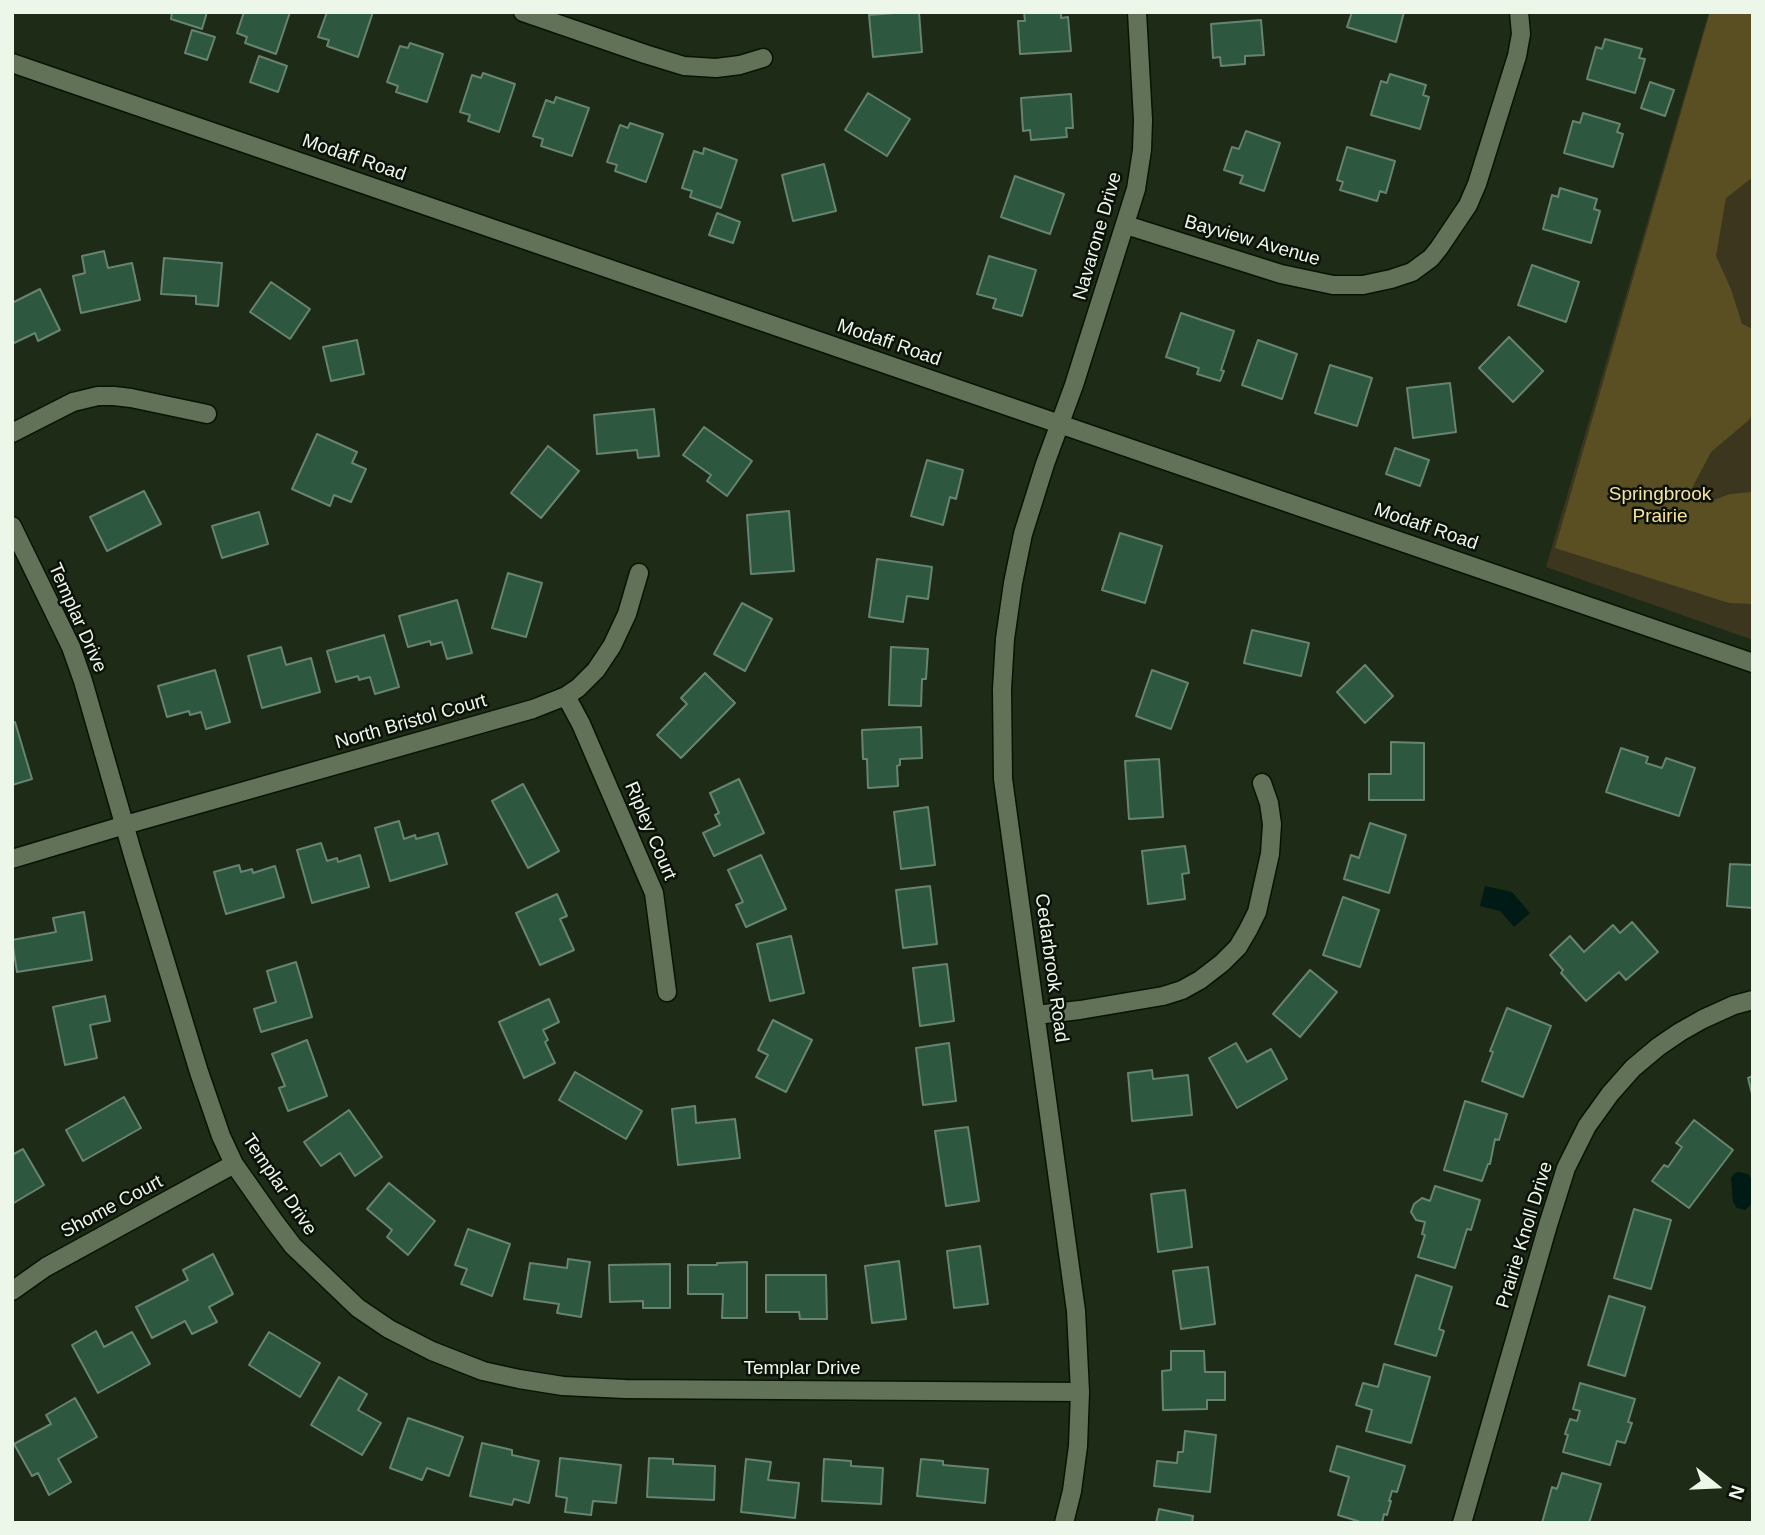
<!DOCTYPE html>
<style>
body{margin:0}
#map{position:relative;width:1765px;height:1535px;overflow:hidden;background:#1e2c17;font-family:Helvetica,sans-serif}
canvas{display:block}
.frame{position:absolute;inset:0;border:14px solid #edf7e9;pointer-events:none}
.north{position:absolute;left:1681px;top:1451px;width:70px;height:70px;-webkit-text-stroke:5px #0c1209;paint-order:stroke;rotate:108deg;font-size:19px;font-weight:700;line-height:28px;text-align:center;color:#edf7e9}
.north::after{content:'';display:block;margin:auto;width:24px;height:32px;background:#edf7e9;clip-path:polygon(50% 0,100% 100%,50% 72%,0 100%)}
</style>
<div id="map">
<canvas width="1765" height="1535"></canvas>
<div class="frame"></div>
<div class="north">N</div>
</div>
<script>
const c = document.querySelector('canvas').getContext('2d');
c.lineJoin = 'round';
function fillPath(path, color) {
  c.fillStyle = color;
  c.fill(path, 'evenodd');
}
function toPath(rows) {
  const path = new Path2D();
  for (const r of rows) {
    path.moveTo(r[0], r[1]);
    for (let i = 2; i < r.length; i += 2) path.lineTo(r[i], r[i + 1]);
  }
  return path;
}
function trace(path, color, width, dash) {
  c.strokeStyle = color;
  c.lineWidth = width;
  c.lineCap = dash ? 'butt' : 'round';
  c.setLineDash(dash || []);
  c.stroke(path);
}
function label(font, color, halo, rows, align = 'center') {
  c.font = font + ' Helvetica,sans-serif';
  c.lineWidth = 5;
  c.setLineDash([]);
  c.textBaseline = 'middle';
  c.strokeStyle = halo;
  c.fillStyle = color;
  for (const [text, x, y, turn = 0] of rows) {
    c.save();
    c.translate(x, y);
    c.rotate((+turn || 0) * Math.PI / 180);
    c.textAlign = isNaN(turn) ? turn : align;
    if (halo) c.strokeText(text, 0, 0);
    c.fillText(text, 0, 0);
    c.restore();
  }
}
fillPath(toPath([
 [1709,12,1753,12,1753,640,1546,567]
]), '#3d361f');
fillPath(toPath([
 [1710,12,1753,12,1753,177,1726,198,1716,256,1731,289,1742,324,1753,329,1753,413,1749,420,1711,452,1691,490,1706,503,1730,494,1753,492,1753,604,1729,603,1555,548]
]), '#5a4e23');
fillPath(toPath([
 [1485,886,1512,892,1530,913,1514,927,1500,911,1480,906],
 [1739,1172,1748,1174,1752,1180,1753,1203,1745,1210,1737,1208,1733,1202,1731,1178,1735,1173]
]), '#001a15');
const building = toPath([
 [172,12,207,12,202,29,171,19,172,12],
 [244,12,290,12,276,54,245,43,247,37,237,33,244,12],
 [327,12,373,12,358,57,327,46,329,40,318,37,327,12],
 [907,12,919,12,922,52,873,57,869,15,907,12],
 [1024,12,1061,12,1061,18,1068,17,1071,51,1020,54,1018,21,1025,21,1024,12],
 [1352,12,1404,12,1396,42,1347,27,1352,12],
 [1261,20,1264,55,1245,56,1245,64,1221,66,1220,57,1213,58,1211,24,1261,20],
 [192,30,215,37,207,60,185,53,192,30],
 [1605,39,1642,49,1639,58,1645,59,1635,93,1587,79,1596,47,1602,49,1605,39],
 [410,43,443,54,427,102,396,92,398,86,387,82,400,46,408,48,410,43],
 [259,56,287,66,278,92,250,82,259,56],
 [483,73,515,84,499,132,468,121,470,115,460,112,472,75,481,78,483,73],
 [1390,74,1426,85,1423,95,1429,97,1420,129,1371,115,1381,81,1387,83,1390,74],
 [1650,82,1674,90,1665,116,1641,108,1650,82],
 [868,93,910,119,887,156,845,130,868,93],
 [1071,94,1073,128,1066,128,1067,137,1031,140,1030,130,1023,131,1021,98,1071,94],
 [556,97,589,108,572,156,541,146,543,139,533,136,546,100,554,103,556,97],
 [1583,113,1620,124,1617,132,1623,134,1613,167,1564,153,1573,121,1580,123,1583,113],
 [630,123,663,134,646,182,615,171,617,165,607,162,620,125,628,128,630,123],
 [1246,131,1280,143,1264,191,1240,183,1243,176,1224,170,1232,147,1239,149,1246,131],
 [1347,147,1395,161,1386,193,1380,191,1377,201,1340,190,1343,182,1337,180,1347,147],
 [704,148,737,160,721,208,690,197,692,191,682,188,694,151,703,154,704,148],
 [824,164,836,211,793,221,782,175,824,164],
 [1015,176,1064,194,1050,234,1001,217,1015,176],
 [1560,188,1597,199,1594,209,1600,211,1591,243,1543,229,1552,195,1558,197,1560,188],
 [717,213,740,222,733,243,709,235,717,213],
 [104,251,108,268,132,263,140,300,81,313,73,276,85,273,82,256,104,251],
 [989,256,1036,270,1022,316,993,308,996,299,977,294,989,256],
 [164,258,222,263,218,306,196,304,196,296,161,294,164,258],
 [1532,265,1579,282,1566,322,1518,305,1532,265],
 [271,282,310,309,290,339,250,312,271,282],
 [40,289,60,330,38,341,35,333,12,344,12,303,40,289],
 [1181,313,1234,331,1221,370,1224,371,1220,381,1197,374,1199,368,1166,357,1181,313],
 [1509,337,1543,371,1513,402,1479,368,1509,337],
 [357,340,364,374,331,381,323,347,357,340],
 [1258,340,1297,354,1282,399,1242,385,1258,340],
 [1330,365,1372,378,1357,426,1315,413,1330,365],
 [1450,383,1456,432,1413,438,1407,388,1450,383],
 [654,409,659,456,638,458,637,450,597,454,594,415,654,409],
 [704,427,752,461,727,496,707,481,711,475,683,455,704,427],
 [317,434,357,452,352,463,366,469,351,502,334,495,330,506,292,489,317,434],
 [548,446,579,471,541,518,511,493,548,446],
 [1395,448,1429,460,1420,486,1386,474,1395,448],
 [927,460,963,470,956,499,950,497,943,525,911,516,927,460],
 [144,491,161,524,107,551,90,517,144,491],
 [789,511,794,571,751,574,747,515,789,511],
 [259,512,268,544,222,558,212,526,259,512],
 [1120,533,1162,546,1145,603,1102,590,1120,533],
 [877,559,932,567,928,599,907,596,903,622,869,617,877,559],
 [508,573,542,583,526,637,492,628,508,573],
 [457,600,472,653,447,659,442,642,431,645,430,641,408,647,399,616,457,600],
 [742,603,772,619,745,671,714,654,742,603],
 [1252,630,1309,643,1301,676,1244,663,1252,630],
 [384,635,399,687,375,694,370,677,359,680,358,676,336,682,327,651,384,635],
 [281,647,286,665,311,658,320,692,262,708,248,656,281,647],
 [891,647,928,649,926,679,922,679,921,706,889,705,891,647],
 [1365,665,1393,696,1365,723,1337,692,1365,665],
 [215,670,230,722,206,729,201,712,190,715,189,711,167,717,158,686,215,670],
 [1152,670,1188,683,1171,729,1136,716,1152,670],
 [705,673,735,703,681,758,657,735,687,704,681,698,705,673],
 [15,722,32,779,12,785,12,723,15,722],
 [921,727,922,758,900,759,900,765,897,766,898,786,868,788,867,759,863,759,862,730,921,727],
 [1391,742,1424,743,1424,800,1369,800,1369,774,1391,774,1391,742],
 [1621,748,1648,757,1646,763,1662,768,1666,758,1695,768,1679,816,1606,792,1621,748],
 [1159,759,1163,817,1129,819,1125,761,1159,759],
 [739,779,764,833,714,856,703,833,720,825,715,815,719,813,710,793,739,779],
 [523,784,559,851,528,868,492,801,523,784],
 [928,807,935,865,901,869,894,812,928,807],
 [399,821,404,839,415,835,416,839,438,833,447,864,390,881,375,828,399,821],
 [1370,823,1406,835,1389,893,1344,879,1351,855,1359,858,1370,823],
 [321,843,327,861,337,858,338,862,360,855,369,887,312,903,297,850,321,843],
 [1185,846,1189,873,1182,874,1185,899,1148,904,1142,851,1185,846],
 [761,855,786,909,746,927,736,905,743,902,728,870,761,855],
 [1730,864,1753,865,1753,908,1727,906,1730,864],
 [239,865,241,872,252,869,253,873,275,866,284,897,226,914,214,872,239,865],
 [930,886,937,944,903,948,896,890,930,886],
 [557,894,567,916,560,919,574,950,540,965,516,913,557,894],
 [1343,897,1379,910,1360,967,1323,955,1343,897],
 [84,912,92,960,17,972,12,940,56,932,53,918,84,912],
 [1632,922,1658,952,1626,980,1619,972,1586,1001,1561,973,1563,970,1550,955,1570,936,1584,952,1613,925,1620,933,1632,922],
 [791,936,804,993,770,1001,757,944,791,936],
 [296,962,312,1017,261,1032,254,1009,276,1002,267,971,296,962],
 [947,964,954,1021,920,1026,913,968,947,964],
 [1310,970,1337,992,1300,1037,1273,1014,1310,970],
 [105,996,110,1021,90,1025,97,1058,65,1065,53,1007,105,996],
 [549,999,559,1022,543,1030,548,1040,545,1042,555,1063,524,1078,499,1022,549,999],
 [1507,1008,1551,1026,1523,1097,1482,1081,1493,1052,1490,1051,1507,1008],
 [773,1020,812,1040,786,1092,756,1077,768,1055,758,1050,773,1020],
 [307,1040,327,1096,288,1111,279,1088,285,1086,272,1054,307,1040],
 [949,1043,956,1101,923,1105,916,1048,949,1043],
 [1236,1043,1247,1062,1271,1049,1287,1079,1237,1108,1209,1058,1236,1043],
 [1152,1070,1153,1079,1188,1075,1192,1115,1132,1121,1128,1073,1152,1070],
 [575,1072,642,1111,626,1139,559,1100,575,1072],
 [1753,1076,1753,1098,1748,1078,1753,1076],
 [124,1097,141,1128,83,1161,66,1130,124,1097],
 [1465,1101,1507,1114,1499,1140,1495,1139,1490,1164,1488,1164,1482,1181,1444,1170,1465,1101],
 [695,1106,696,1123,735,1119,740,1158,678,1165,672,1109,695,1106],
 [349,1110,382,1157,355,1176,340,1153,321,1166,304,1142,349,1110],
 [1694,1120,1733,1150,1689,1208,1652,1181,1664,1165,1668,1167,1682,1147,1676,1143,1694,1120],
 [968,1127,979,1201,946,1206,935,1131,968,1127],
 [23,1149,44,1185,12,1204,12,1155,23,1149],
 [389,1183,435,1221,408,1255,387,1237,392,1230,367,1209,389,1183],
 [1435,1186,1480,1200,1471,1230,1467,1229,1455,1268,1418,1257,1425,1235,1422,1234,1425,1222,1416,1220,1411,1212,1414,1204,1422,1198,1430,1201,1435,1186],
 [1185,1190,1192,1247,1158,1252,1151,1194,1185,1190],
 [1634,1209,1671,1220,1651,1289,1614,1278,1634,1209],
 [468,1229,510,1244,492,1296,461,1284,467,1269,455,1265,468,1229],
 [980,1246,988,1304,954,1308,947,1251,980,1246],
 [213,1254,233,1294,209,1307,217,1322,192,1334,185,1321,152,1338,136,1307,188,1280,183,1270,213,1254],
 [568,1259,590,1262,581,1317,557,1313,559,1304,524,1299,530,1263,567,1268,568,1259],
 [899,1261,906,1319,872,1323,865,1266,899,1261],
 [747,1262,747,1318,722,1318,723,1294,688,1294,688,1265,717,1265,717,1263,747,1262],
 [670,1264,670,1308,643,1308,643,1301,610,1302,609,1265,670,1264],
 [1208,1267,1215,1324,1181,1329,1173,1271,1208,1267],
 [766,1275,826,1275,827,1319,800,1319,799,1312,766,1312,766,1275],
 [1416,1275,1452,1287,1439,1329,1444,1331,1436,1356,1395,1344,1416,1275],
 [1609,1296,1645,1307,1625,1376,1588,1365,1609,1296],
 [96,1331,104,1347,132,1332,150,1364,98,1393,72,1345,96,1331],
 [269,1332,320,1363,300,1397,249,1365,269,1332],
 [1171,1351,1204,1351,1205,1372,1225,1372,1225,1400,1207,1400,1207,1409,1163,1410,1162,1371,1171,1370,1171,1351],
 [1384,1364,1430,1377,1411,1443,1366,1431,1372,1410,1356,1405,1363,1383,1378,1387,1384,1364],
 [339,1377,367,1394,358,1410,381,1423,362,1455,311,1425,339,1377],
 [1580,1383,1635,1399,1628,1422,1632,1423,1625,1443,1617,1441,1610,1465,1563,1452,1568,1435,1565,1434,1570,1419,1577,1421,1580,1411,1573,1409,1580,1383],
 [75,1398,97,1437,58,1459,71,1482,49,1495,38,1473,32,1476,14,1444,51,1424,46,1415,75,1398],
 [408,1418,463,1437,449,1476,427,1468,422,1480,390,1468,408,1418],
 [1185,1431,1216,1435,1210,1492,1154,1486,1157,1461,1177,1463,1178,1452,1183,1452,1185,1431],
 [482,1443,512,1450,512,1455,539,1461,529,1503,514,1499,512,1505,470,1496,482,1443],
 [1337,1446,1405,1466,1397,1492,1392,1491,1389,1501,1391,1501,1387,1515,1384,1514,1382,1523,1364,1523,1338,1515,1349,1477,1330,1471,1337,1446],
 [560,1458,621,1465,616,1503,593,1501,591,1515,565,1512,567,1498,556,1496,560,1458],
 [649,1458,673,1459,673,1464,715,1466,714,1500,647,1497,649,1458],
 [746,1459,771,1462,768,1480,799,1483,795,1518,741,1512,746,1459],
 [824,1459,851,1461,851,1466,883,1468,881,1504,822,1501,824,1459],
 [921,1459,943,1461,943,1465,988,1469,985,1503,917,1496,921,1459],
 [1562,1473,1601,1484,1589,1523,1542,1523,1552,1487,1557,1489,1562,1473],
 [1159,1509,1193,1516,1192,1523,1156,1523,1159,1509]
]);
fillPath(building, '#2d573f');
trace(building, '#678472', 2);
const minor = toPath([
 [523,12,645,54,684,66,716,68,740,65,763,58],
 [12,63,1753,663],
 [1126,225,1281,274,1333,285,1363,285,1391,279,1412,272,1431,258,1439,248,1468,205,1477,184,1517,56,1521,34,1519,12],
 [12,433,73,402,98,396,114,396,131,398,207,414],
 [12,526,71,647,83,681,133,855,199,1072,221,1136,234,1164,274,1221,293,1246,358,1308,389,1329,432,1351,483,1371,519,1379,563,1386,625,1389,1080,1392],
 [566,696,581,724,654,893,667,992],
 [12,859,125,825,533,709,566,696,578,688,596,670,612,646,627,614,639,573],
 [1036,1015,1080,1010,1163,996,1182,990,1200,980,1222,963,1238,947,1248,930,1257,912,1270,854,1272,824,1269,803,1262,783],
 [12,1291,46,1267,234,1164],
 [1064,1523,1072,1491,1078,1446,1080,1392,1076,1311,1003,779,1002,689,1005,639,1013,583,1023,534,1045,464,1074,385,1136,189,1142,150,1143,120,1137,12],
 [1462,1523,1548,1225,1566,1168,1587,1126,1610,1094,1633,1068,1658,1047,1680,1032,1703,1019,1734,1005,1753,1000]
]);
trace(minor, '#071402', 21);
trace(minor, '#617259', 18);
label('19px', '#edf7e9', '#0c1209', [
 ["Modaff Road",354,158,19],
 ["Navarone Drive",1098,236,-74],
 ["Bayview Avenue",1252,241,16],
 ["Modaff Road",889,343,19],
 ["Modaff Road",1426,527,19],
 ["Templar Drive",77,618,66],
 ["North Bristol Court",411,722,-16],
 ["Ripley Court",650,831,67],
 ["Cedarbrook Road",1051,968,82],
 ["Templar Drive",279,1185,56],
 ["Shome Court",112,1207,-28],
 ["Prairie Knoll Drive",1525,1235,-73],
 ["Templar Drive",802,1369]
]);
label('19px', '#f8e39c', '#0c1209', [
 ["Springbrook",1660,495],
 ["Prairie",1660,517]
]);
</script>
